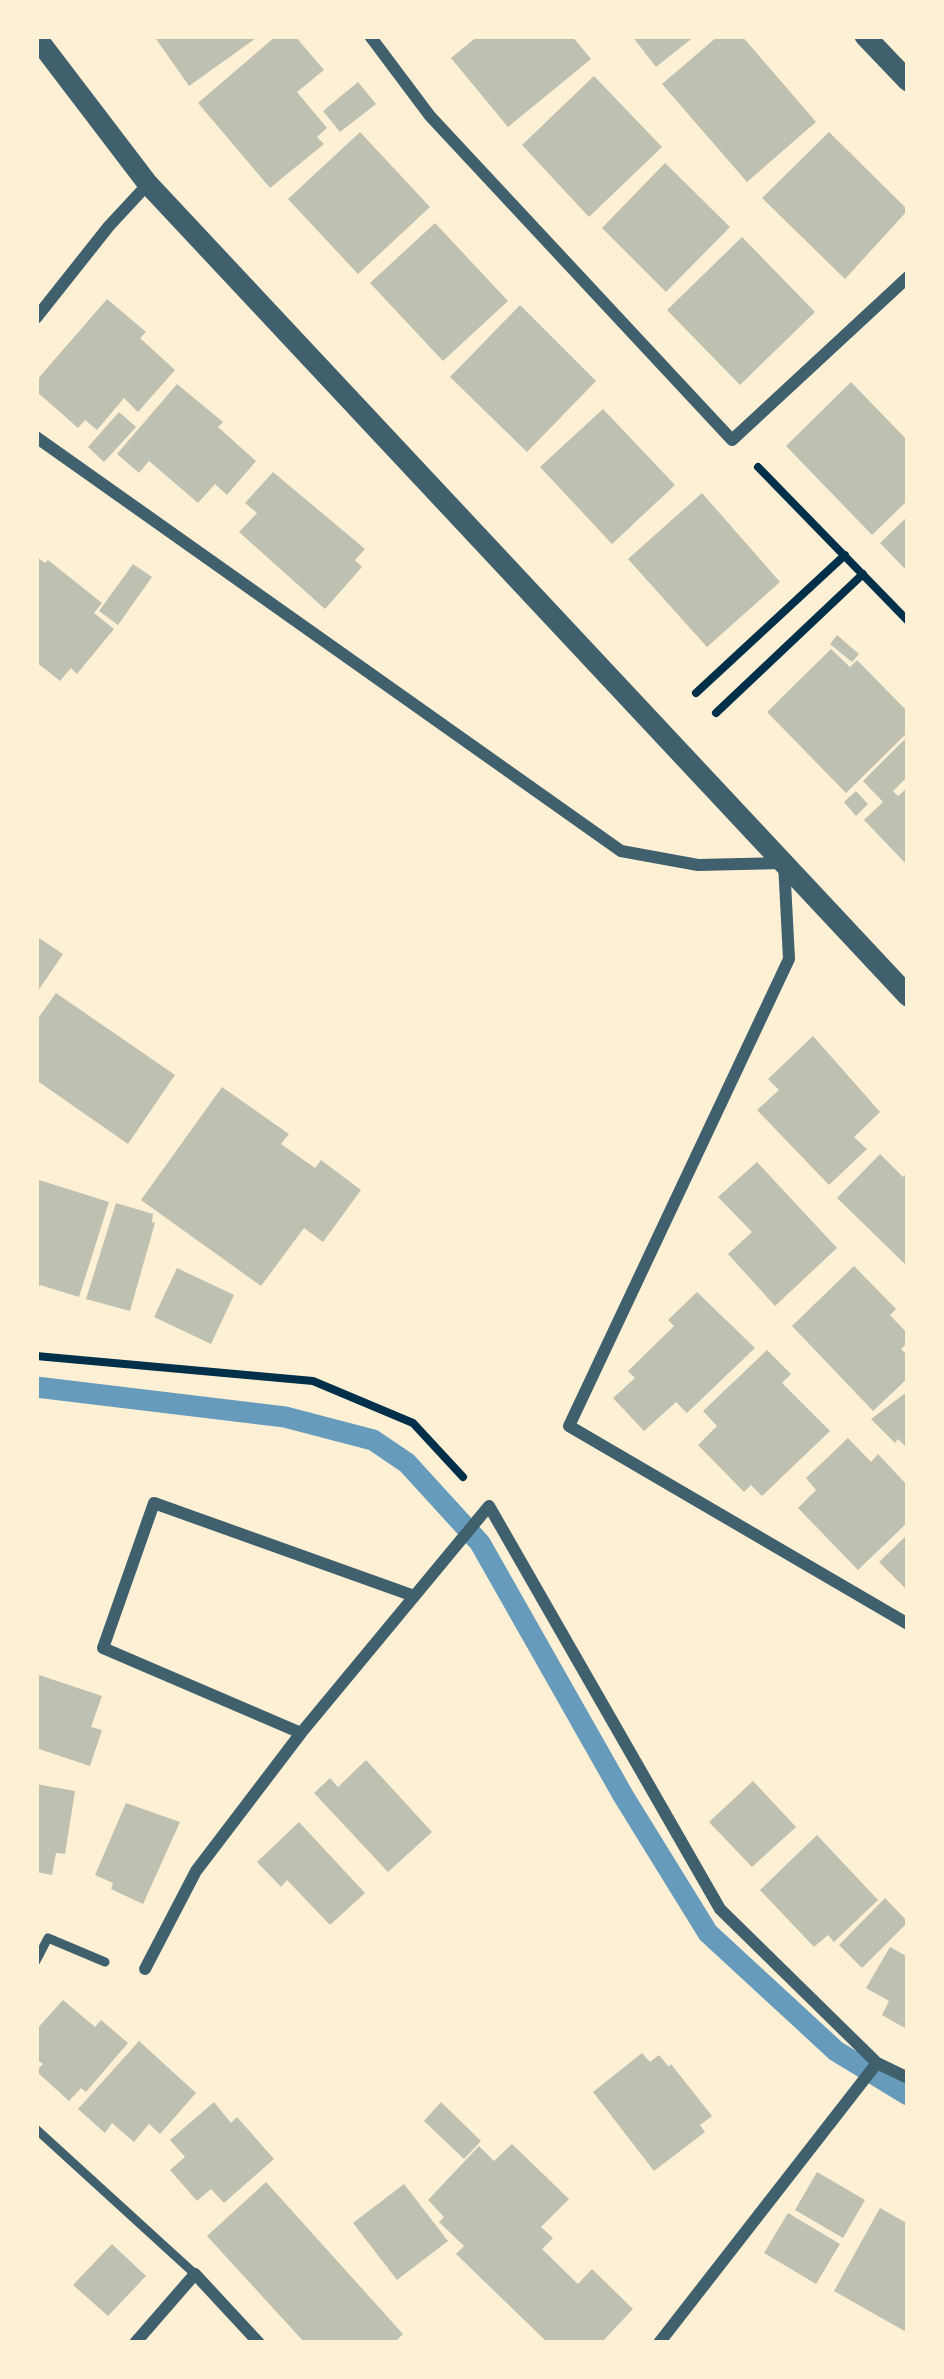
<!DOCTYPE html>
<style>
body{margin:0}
#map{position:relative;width:944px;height:2379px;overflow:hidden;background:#fdf0d5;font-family:"Noto Sans",sans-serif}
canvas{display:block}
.frame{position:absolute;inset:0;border:39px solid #fdf0d5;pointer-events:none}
</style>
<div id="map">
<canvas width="944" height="2379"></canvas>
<div class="frame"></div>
</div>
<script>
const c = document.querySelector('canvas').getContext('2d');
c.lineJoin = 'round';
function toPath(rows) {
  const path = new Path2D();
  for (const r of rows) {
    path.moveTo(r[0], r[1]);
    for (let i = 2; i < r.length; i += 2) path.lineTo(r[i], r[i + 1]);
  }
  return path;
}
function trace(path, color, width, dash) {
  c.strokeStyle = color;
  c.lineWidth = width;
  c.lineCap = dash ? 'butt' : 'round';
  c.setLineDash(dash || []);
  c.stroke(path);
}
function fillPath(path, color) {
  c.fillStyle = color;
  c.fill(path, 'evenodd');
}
trace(toPath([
 [36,1387,285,1417,373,1440,407,1463,480,1543,624,1797,708,1933,836,2051,908,2095]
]), '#669bbc', 21);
fillPath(toPath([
 [154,36,259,36,189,86],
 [276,36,295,36,324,70,297,92,327,128,317,137,324,144,270,188,198,103],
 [478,36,572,36,591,59,508,127,451,58],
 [632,36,695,36,656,67],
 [718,36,742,36,816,122,747,182,662,84],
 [594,76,662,147,589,217,522,145],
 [358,82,376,104,340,132,323,111],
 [360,132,430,207,358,274,288,199],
 [829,132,908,210,845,279,762,198],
 [665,163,730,227,666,292,602,228],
 [435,223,508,301,443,361,370,283],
 [742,237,815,312,740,385,667,310],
 [107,299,146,332,140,338,175,370,138,412,124,398,97,430,85,420,78,428,36,391,36,381],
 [520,305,596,381,527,452,450,377],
 [851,382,908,441,908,500,872,535,786,446],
 [177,384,223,422,218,427,256,461,227,495,215,484,198,503,149,461,139,473,117,454],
 [603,409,675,485,612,544,540,467],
 [119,412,136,427,104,462,88,447],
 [273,472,365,549,355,560,362,567,325,609,239,532,257,513,245,503],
 [702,493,780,582,707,647,628,559],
 [908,516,908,572,880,543],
 [36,556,45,563,48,560,102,603,94,613,114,629,77,674,71,668,60,681,36,662],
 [133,564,152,577,118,625,99,611],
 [837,635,859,654,852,662,830,644],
 [831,649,850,667,857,660,908,712,908,732,846,793,767,712],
 [905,739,908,776,893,791,898,796,908,787,908,866,864,820,883,802,863,781],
 [856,791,868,804,856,816,844,802],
 [36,936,63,954,36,994],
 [56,993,175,1075,128,1144,36,1080,36,1021],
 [813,1036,880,1112,854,1137,867,1149,829,1185,757,1110,779,1090,768,1079],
 [222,1087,289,1134,281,1144,315,1168,321,1160,361,1190,323,1242,304,1228,261,1286,141,1200],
 [880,1154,903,1177,908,1171,908,1267,837,1198],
 [757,1162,837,1248,775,1306,728,1254,752,1232,718,1197],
 [36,1179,109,1202,79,1297,40,1285,36,1293],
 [116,1203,153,1214,152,1222,155,1223,130,1311,86,1299],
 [854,1266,896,1309,890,1315,908,1334,908,1342,901,1349,908,1356,908,1378,873,1411,792,1326],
 [177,1268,234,1295,211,1344,154,1317],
 [697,1292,755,1348,687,1413,676,1402,644,1431,613,1398,635,1378,628,1371,674,1326,668,1320],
 [767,1350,791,1374,782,1383,830,1431,762,1496,751,1485,744,1492,698,1445,717,1426,703,1411],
 [908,1391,908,1449,898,1439,895,1443,871,1419],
 [848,1438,871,1462,878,1454,908,1486,908,1522,858,1570,798,1508,816,1490,806,1478],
 [908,1534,908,1591,879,1562],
 [36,1674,102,1696,91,1727,102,1730,90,1766,36,1748],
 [366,1760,432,1832,388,1872,314,1793,330,1778,338,1787],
 [753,1781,796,1827,752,1867,709,1822],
 [36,1784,75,1791,65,1854,56,1853,52,1875,36,1872],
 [126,1803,180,1822,143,1904,111,1889,113,1883,95,1875],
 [299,1822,365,1893,330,1925,287,1880,281,1887,257,1862],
 [817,1835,878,1900,834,1942,828,1935,814,1947,760,1890],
 [885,1898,908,1922,862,1968,839,1945],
 [890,1947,908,1957,908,2030,882,2015,889,2001,866,1988],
 [63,2000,95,2027,101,2020,128,2043,86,2092,81,2088,69,2101,36,2071,43,2064,36,2059,36,2030],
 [139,2041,196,2093,160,2134,149,2124,134,2142,112,2123,105,2133,78,2109],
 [642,2053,650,2062,659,2055,669,2067,671,2064,712,2116,700,2125,705,2132,654,2171,593,2092],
 [214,2102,231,2123,237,2117,274,2159,224,2203,211,2189,197,2201,170,2170,185,2157,170,2140],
 [441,2102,481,2141,464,2159,424,2121],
 [512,2144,569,2199,541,2227,553,2238,542,2249,578,2284,592,2269,633,2309,601,2343,548,2343,456,2254,464,2246,439,2222,444,2217,428,2200,479,2146,494,2161],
 [817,2172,865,2200,843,2238,795,2210],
 [266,2182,403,2334,394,2343,305,2343,207,2236],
 [404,2184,448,2241,397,2280,353,2223],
 [880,2208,908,2224,908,2333,834,2291],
 [788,2213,840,2244,816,2284,764,2253],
 [112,2244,146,2276,108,2316,73,2285]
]), '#bec0b2');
trace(toPath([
 [758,467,908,621],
 [696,693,845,555],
 [716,713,863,574],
 [36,1356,313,1381,413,1423,463,1477]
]), '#003049', 8);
trace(toPath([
 [36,1961,48,1938,105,1962],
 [36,2129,195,2274]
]), '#3f606c', 9);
trace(toPath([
 [370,36,430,116,732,440,908,277],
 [36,318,109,226,148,184],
 [36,437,621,851,698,865,784,863,789,959,569,1426,908,1624],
 [301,1733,103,1648,154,1503,414,1596],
 [145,1969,196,1871,301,1733,489,1506,720,1909,877,2063,908,2078],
 [135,2343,195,2274,259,2343],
 [659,2343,877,2063]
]), '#3f606c', 12);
trace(toPath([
 [865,36,908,81],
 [36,37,148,184,908,996]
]), '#3f606c', 21);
</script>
